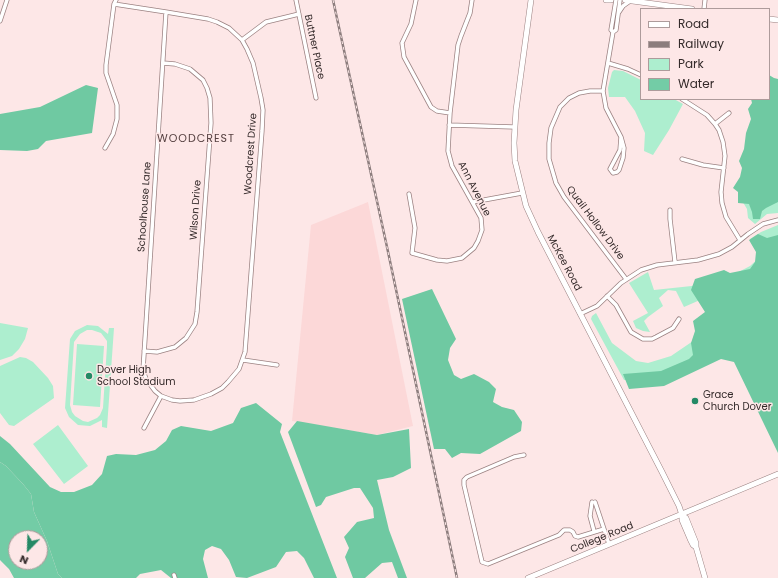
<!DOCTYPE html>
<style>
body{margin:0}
#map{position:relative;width:778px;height:578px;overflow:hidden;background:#fde7e7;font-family:Poppins,sans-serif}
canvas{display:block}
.legend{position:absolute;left:640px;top:8px;width:130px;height:92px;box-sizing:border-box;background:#fde7e7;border:1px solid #ad9b9b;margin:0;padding:5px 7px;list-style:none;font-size:12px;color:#342a2a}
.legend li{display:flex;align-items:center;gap:8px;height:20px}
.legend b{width:20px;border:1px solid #ad9b9b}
.north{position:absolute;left:8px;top:530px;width:40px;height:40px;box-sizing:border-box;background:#fde7e7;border:1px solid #ad9b9b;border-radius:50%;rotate:203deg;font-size:11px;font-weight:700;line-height:16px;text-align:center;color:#342a2a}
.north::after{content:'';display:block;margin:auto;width:14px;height:18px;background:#248965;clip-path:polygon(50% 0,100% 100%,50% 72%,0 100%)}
</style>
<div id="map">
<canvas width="778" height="578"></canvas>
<ul class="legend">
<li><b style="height:5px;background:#fff"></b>Road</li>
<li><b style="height:5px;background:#8c7d7d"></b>Railway</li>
<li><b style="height:11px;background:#adeecf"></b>Park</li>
<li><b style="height:11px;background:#73cca6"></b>Water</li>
</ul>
<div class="north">N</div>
</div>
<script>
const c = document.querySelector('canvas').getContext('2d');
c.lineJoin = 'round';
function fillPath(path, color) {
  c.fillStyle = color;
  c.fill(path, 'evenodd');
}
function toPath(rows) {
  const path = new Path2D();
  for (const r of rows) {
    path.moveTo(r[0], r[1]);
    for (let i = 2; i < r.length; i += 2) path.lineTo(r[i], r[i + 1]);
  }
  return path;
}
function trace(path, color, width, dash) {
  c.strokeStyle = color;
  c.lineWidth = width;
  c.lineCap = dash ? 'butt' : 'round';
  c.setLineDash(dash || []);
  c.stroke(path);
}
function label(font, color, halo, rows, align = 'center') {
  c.font = font + ' Poppins,sans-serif';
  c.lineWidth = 3;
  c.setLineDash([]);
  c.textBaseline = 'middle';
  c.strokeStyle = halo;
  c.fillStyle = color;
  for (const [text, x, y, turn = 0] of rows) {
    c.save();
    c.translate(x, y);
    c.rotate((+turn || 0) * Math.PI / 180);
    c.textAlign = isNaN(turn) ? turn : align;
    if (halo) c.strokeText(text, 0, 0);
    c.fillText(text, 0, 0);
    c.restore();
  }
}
fillPath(toPath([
 [368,202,413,426,377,435,292,421,311,225]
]), '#fcd8d8');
fillPath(toPath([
 [614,70,623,71,641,80,641,99,674,99,683,104,669,130,653,155,644,151,645,133,635,111,625,97,609,97,608,88,612,72],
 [778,188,778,213,767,214,755,224,748,218,747,209,741,199],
 [778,225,778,318,697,364,645,380,624,380,591,319,592,316,596,313,612,343,636,361,648,363,671,356,696,339,709,312,700,300,684,307,676,291,668,290,659,298,663,306,648,317,644,321,650,332,643,331,636,328,633,321,648,313,629,283,648,272,654,290,701,285,729,277,750,266,761,256,750,239,761,232],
 [0,323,28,328,25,339,19,349,12,356,0,360],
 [87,325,98,326,108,334,109,328,114,328,107,428,102,427,102,420,90,426,78,425,69,417,65,408,70,339,75,331],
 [87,330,92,330,101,333,107,341,107,346,103,408,100,415,97,418,88,422,83,421,75,416,72,412,70,405,74,342,80,334],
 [77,344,104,346,100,407,73,405],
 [20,357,26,358,33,362,48,378,53,386,54,398,14,426,9,425,0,413,0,366],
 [58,425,88,466,64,484,33,444]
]), '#adeecf');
fillPath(toPath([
 [769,75,774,78,778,79,778,202,766,208,762,211,760,219,753,219,752,212,749,204,738,203,738,192,733,188,740,177,742,168,739,161,744,149,746,133,751,119,748,109,752,103,751,99,769,99],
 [86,85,98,88,92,133,46,141,38,149,27,151,0,150,0,114,40,107],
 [758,234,767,238,778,235,778,453,734,362,721,359,664,386,629,389,623,374,661,371,689,359,693,355,691,343,695,331,693,321,705,312,691,290,695,279,724,270,730,273,750,269,755,262,756,252,749,240],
 [432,289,456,339,450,348,448,360,454,375,461,379,474,374,489,382,496,389,493,402,502,407,514,410,522,422,521,431,480,454,461,453,452,458,445,449,434,449,402,299],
 [256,403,282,424,280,432,337,578,314,578,304,558,297,551,286,552,276,567,247,578,236,577,229,560,221,549,212,546,205,550,203,559,208,578,171,578,161,570,140,574,136,578,62,578,58,574,47,541,34,512,31,494,23,484,6,466,0,462,0,436,10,444,50,487,61,492,74,492,92,485,102,474,107,456,116,454,136,455,155,450,166,441,172,430,181,426,211,431,233,423,241,408],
 [297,421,377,435,409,429,411,468,393,477,377,480,389,530,407,578,398,578,392,562,382,563,365,578,353,578,345,557,349,548,344,537,357,522,374,518,373,508,360,488,354,488,326,497,321,505,316,507,288,432]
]), '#6fc9a2');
fillPath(toPath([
 [0,462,6,466,23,484,31,494,34,512,47,541,58,574,62,578,14,578,9,569,0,560],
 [16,538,40,538,40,562,16,562]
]), '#73cca6');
const street = toPath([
 [296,0,316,98],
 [416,0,411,24,402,43,404,57,431,107,437,111,450,113],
 [620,0,616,30,613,32,603,91,606,108,621,137,624,148,623,158,619,170,617,172,613,173,610,169,620,150,621,137],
 [114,4,166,12,208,19,217,22,229,28,242,40,247,49,253,63,261,98,263,110,262,131,245,352,239,369,228,382,222,388,211,394,194,400,180,401,172,400,161,396,155,391,146,379,143,370,166,12],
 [704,9,705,0],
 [619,12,623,6,630,1],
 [0,21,7,0],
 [613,32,611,30,616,0],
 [242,40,266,22,299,14],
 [608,63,628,69,641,75],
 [603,91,590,91,579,93,569,98,560,107,551,128,549,143,549,159,556,183,564,197,626,279],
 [682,99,707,115,715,124,719,130,723,142,725,156,721,192,722,203,726,217,740,240],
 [715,124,729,113],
 [449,125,514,127],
 [105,148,113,134,117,119,117,105,106,73,106,65,114,4,116,0],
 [682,159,703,165,724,168],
 [409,194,415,228,412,253,437,260,447,261,462,258,474,248,478,241,482,230,481,218,452,166,448,151,450,113,458,45,461,36,470,13,472,0],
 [473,202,522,193],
 [670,210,670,219,675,262],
 [607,296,616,305,631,332,643,339,652,339,656,337,673,328,679,319],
 [580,314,597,306,621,283,641,270,657,265,698,260,719,254,732,247,748,234,763,224,778,220],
 [144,351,157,352,175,347,186,338,195,324,197,312,211,123,210,98,207,88,203,80,190,69,175,64,163,63],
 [243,360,277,365],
 [144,428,161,396],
 [524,455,514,457,467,477,464,480,464,485,482,562,488,564,559,535,564,530,570,530,573,532,575,536,578,537,604,529],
 [592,502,590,516,594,531],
 [595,502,609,544],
 [174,575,175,578]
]);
const secondary = toPath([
 [531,0,516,110,514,143,515,161,526,206,538,232,662,472,679,506,682,515,682,520,691,541,693,545,696,547],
 [606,0,611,0],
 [625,0,692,9],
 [769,19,778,20],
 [682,515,686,518,696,543,696,547,705,578],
 [528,578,778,474]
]);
trace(street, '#9b8282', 5);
trace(secondary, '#9b8282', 6);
trace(street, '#fff', 3.5);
trace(secondary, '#fff', 5);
const rail = toPath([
 [333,0,387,247,457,578]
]);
trace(rail, '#8c7d7d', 2.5);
trace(rail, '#fde7e7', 1, [3]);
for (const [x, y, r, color] of [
 [89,376,4,"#248965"],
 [695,401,4,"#248965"]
]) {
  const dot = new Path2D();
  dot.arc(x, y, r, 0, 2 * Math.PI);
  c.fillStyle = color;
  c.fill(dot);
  trace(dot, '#fde7e7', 1.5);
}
label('10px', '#342a2a', '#fde7e7', [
 ["Buttner Place",314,47,78],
 ["Woodcrest Drive",251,154,-86],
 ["Ann Avenue",474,189,63],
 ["Schoolhouse Lane",145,207,-86],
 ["Wilson Drive",196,210,-86],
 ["Quail Hollow Drive",595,223,53],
 ["McKee Road",564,263,62],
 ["College Road",602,538,-22]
]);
label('10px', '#342a2a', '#fde7e7', [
 ["Dover High",97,370],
 ["School Stadium",97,382],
 ["Grace",703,395],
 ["Church Dover",703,407]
], 'left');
c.letterSpacing = '1px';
label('11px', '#564141', '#fde7e7', [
 ["WOODCREST",196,139]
]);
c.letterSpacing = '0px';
</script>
